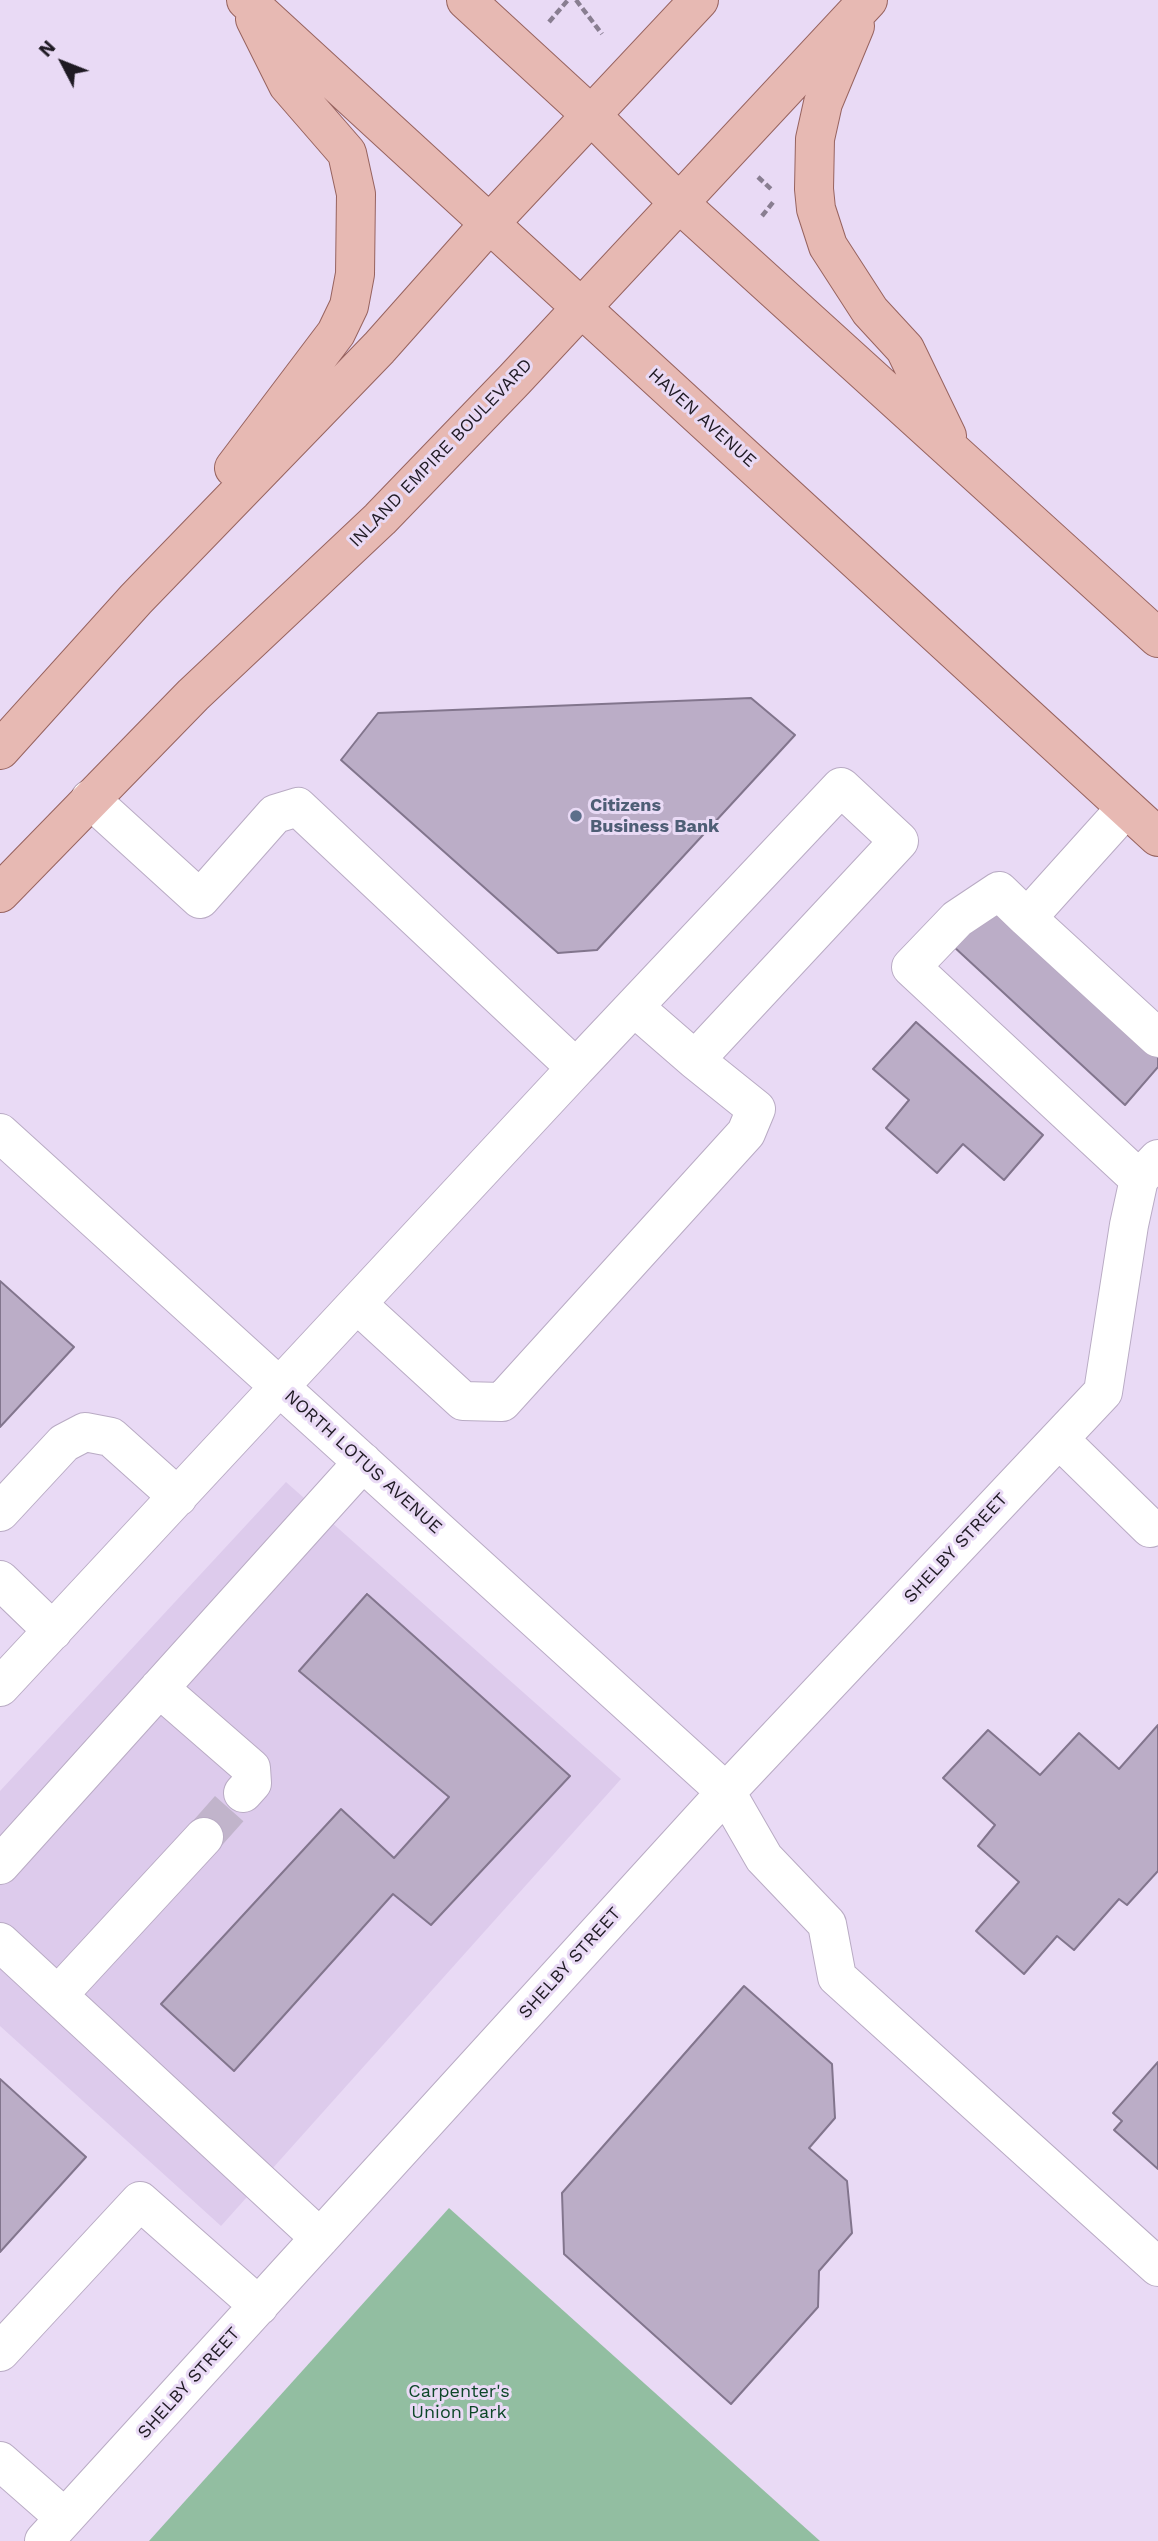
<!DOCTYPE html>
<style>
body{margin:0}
#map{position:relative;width:1158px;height:2541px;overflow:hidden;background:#e9daf5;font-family:"Work Sans",sans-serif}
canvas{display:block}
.north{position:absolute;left:28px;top:28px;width:70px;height:70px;-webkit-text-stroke:5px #e9daf5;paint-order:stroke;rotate:312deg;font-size:19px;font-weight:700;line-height:28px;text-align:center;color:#1f1a23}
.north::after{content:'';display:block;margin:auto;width:24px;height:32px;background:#1f1a23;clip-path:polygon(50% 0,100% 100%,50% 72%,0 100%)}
</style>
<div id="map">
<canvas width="1158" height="2541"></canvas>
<div class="north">N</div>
</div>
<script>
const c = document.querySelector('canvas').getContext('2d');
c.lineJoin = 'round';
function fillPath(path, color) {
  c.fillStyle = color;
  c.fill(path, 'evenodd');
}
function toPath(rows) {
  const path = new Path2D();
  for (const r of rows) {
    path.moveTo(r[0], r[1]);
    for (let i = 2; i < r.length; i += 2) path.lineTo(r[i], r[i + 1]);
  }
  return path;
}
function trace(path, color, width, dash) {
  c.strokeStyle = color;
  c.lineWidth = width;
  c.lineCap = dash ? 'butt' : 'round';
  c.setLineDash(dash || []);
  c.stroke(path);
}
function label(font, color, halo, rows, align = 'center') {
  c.font = font + ' "Work Sans",sans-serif';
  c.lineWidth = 6;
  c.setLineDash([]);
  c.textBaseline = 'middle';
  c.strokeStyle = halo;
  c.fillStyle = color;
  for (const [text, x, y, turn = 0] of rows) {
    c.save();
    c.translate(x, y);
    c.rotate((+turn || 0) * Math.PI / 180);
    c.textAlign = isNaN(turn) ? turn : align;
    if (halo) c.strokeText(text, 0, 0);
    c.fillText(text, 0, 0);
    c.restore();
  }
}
fillPath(toPath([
 [286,1482,621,1779,221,2226,0,2026,0,1791]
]), '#ddcbec');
fillPath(toPath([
 [449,2208,820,2541,149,2541]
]), '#92bea1');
const building = toPath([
 [751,698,795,735,597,950,558,953,341,760,378,713,751,698],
 [994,901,1158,1049,1158,1067,1125,1105,953,946,994,901],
 [916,1022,1043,1135,1004,1180,963,1144,937,1173,886,1128,909,1100,873,1069,916,1022],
 [0,1281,74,1347,0,1427,0,1281],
 [367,1594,570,1776,431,1925,393,1894,234,2071,161,2004,341,1809,394,1858,449,1797,299,1671,367,1594],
 [1158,1725,1158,1871,1127,1905,1119,1899,1074,1950,1057,1936,1024,1974,976,1931,1019,1882,978,1846,995,1825,943,1778,988,1730,1040,1775,1079,1733,1119,1769,1158,1725],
 [744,1986,832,2064,835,2118,809,2148,847,2181,852,2233,819,2271,818,2307,731,2404,564,2254,562,2193,744,1986],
 [1158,2062,1158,2169,1114,2130,1122,2121,1113,2113,1158,2062],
 [0,2079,86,2157,0,2252,0,2079]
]);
fillPath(building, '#bbadc7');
trace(building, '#82758d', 2);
trace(toPath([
 [204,1837,243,1793]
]), '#c1b4cb', 38, [38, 19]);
const minor = toPath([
 [1126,808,1027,918,1158,1038],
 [1027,918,999,891,957,919,911,967,1139,1179,1158,1159],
 [576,1068,841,787,899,841,695,1060,634,1007],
 [0,1133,726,1792,764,1858,827,1924,837,1977,1158,2267],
 [357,1304,463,1401,502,1402,746,1133,756,1109,695,1060],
 [1059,1439,1150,1528],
 [0,1512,64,1443,85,1432,111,1437,178,1497],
 [0,1580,53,1631],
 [0,1687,576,1068,298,807,275,814,200,899,90,799],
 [159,1688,251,1768,252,1783,243,1793],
 [0,1865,363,1462],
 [0,1942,320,2238],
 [58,1995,204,1837],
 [0,2352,140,2201,259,2306],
 [0,2461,65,2518],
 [44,2541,726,1792,1103,1392,1129,1225,1139,1179]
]);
const major = toPath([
 [246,0,1158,837],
 [466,0,591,115,679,203,1158,638],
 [855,26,823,103,815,139,814,189,816,209,828,246,870,311,905,349,947,436],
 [234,468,336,333,349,306,355,274,356,194,347,153,288,85,255,19],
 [0,750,136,599,379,348,490,223,699,0],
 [0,893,193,695,380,519,515,379,868,0]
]);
trace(minor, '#b9abc4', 40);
trace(major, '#97635f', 40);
trace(toPath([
 [576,0,602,34],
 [549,22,568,0],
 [758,177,772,190],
 [762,216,774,201]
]), '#897e91', 4.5, [7, 3.5]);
trace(minor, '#fff', 38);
trace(major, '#e7b9b3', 38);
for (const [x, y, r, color] of [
 [576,816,7,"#5c6f8a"]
]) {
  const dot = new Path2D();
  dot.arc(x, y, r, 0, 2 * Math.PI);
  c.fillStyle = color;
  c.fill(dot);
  trace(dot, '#e9daf5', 2.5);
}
label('18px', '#1f1a23', '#e9daf5', [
 ["HAVEN AVENUE",702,418,42],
 ["INLAND EMPIRE BOULEVARD",441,453,-46],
 ["NORTH LOTUS AVENUE",363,1462,42],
 ["SHELBY STREET",956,1548,-47],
 ["SHELBY STREET",570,1963,-48],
 ["SHELBY STREET",189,2383,-48]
]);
label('bold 18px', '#4e5e75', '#e9daf5', [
 ["Citizens",590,806],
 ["Business Bank",590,827]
], 'left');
label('18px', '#0d4729', '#e9daf5', [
 ["Carpenter's",459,2392],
 ["Union Park",459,2413]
]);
</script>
